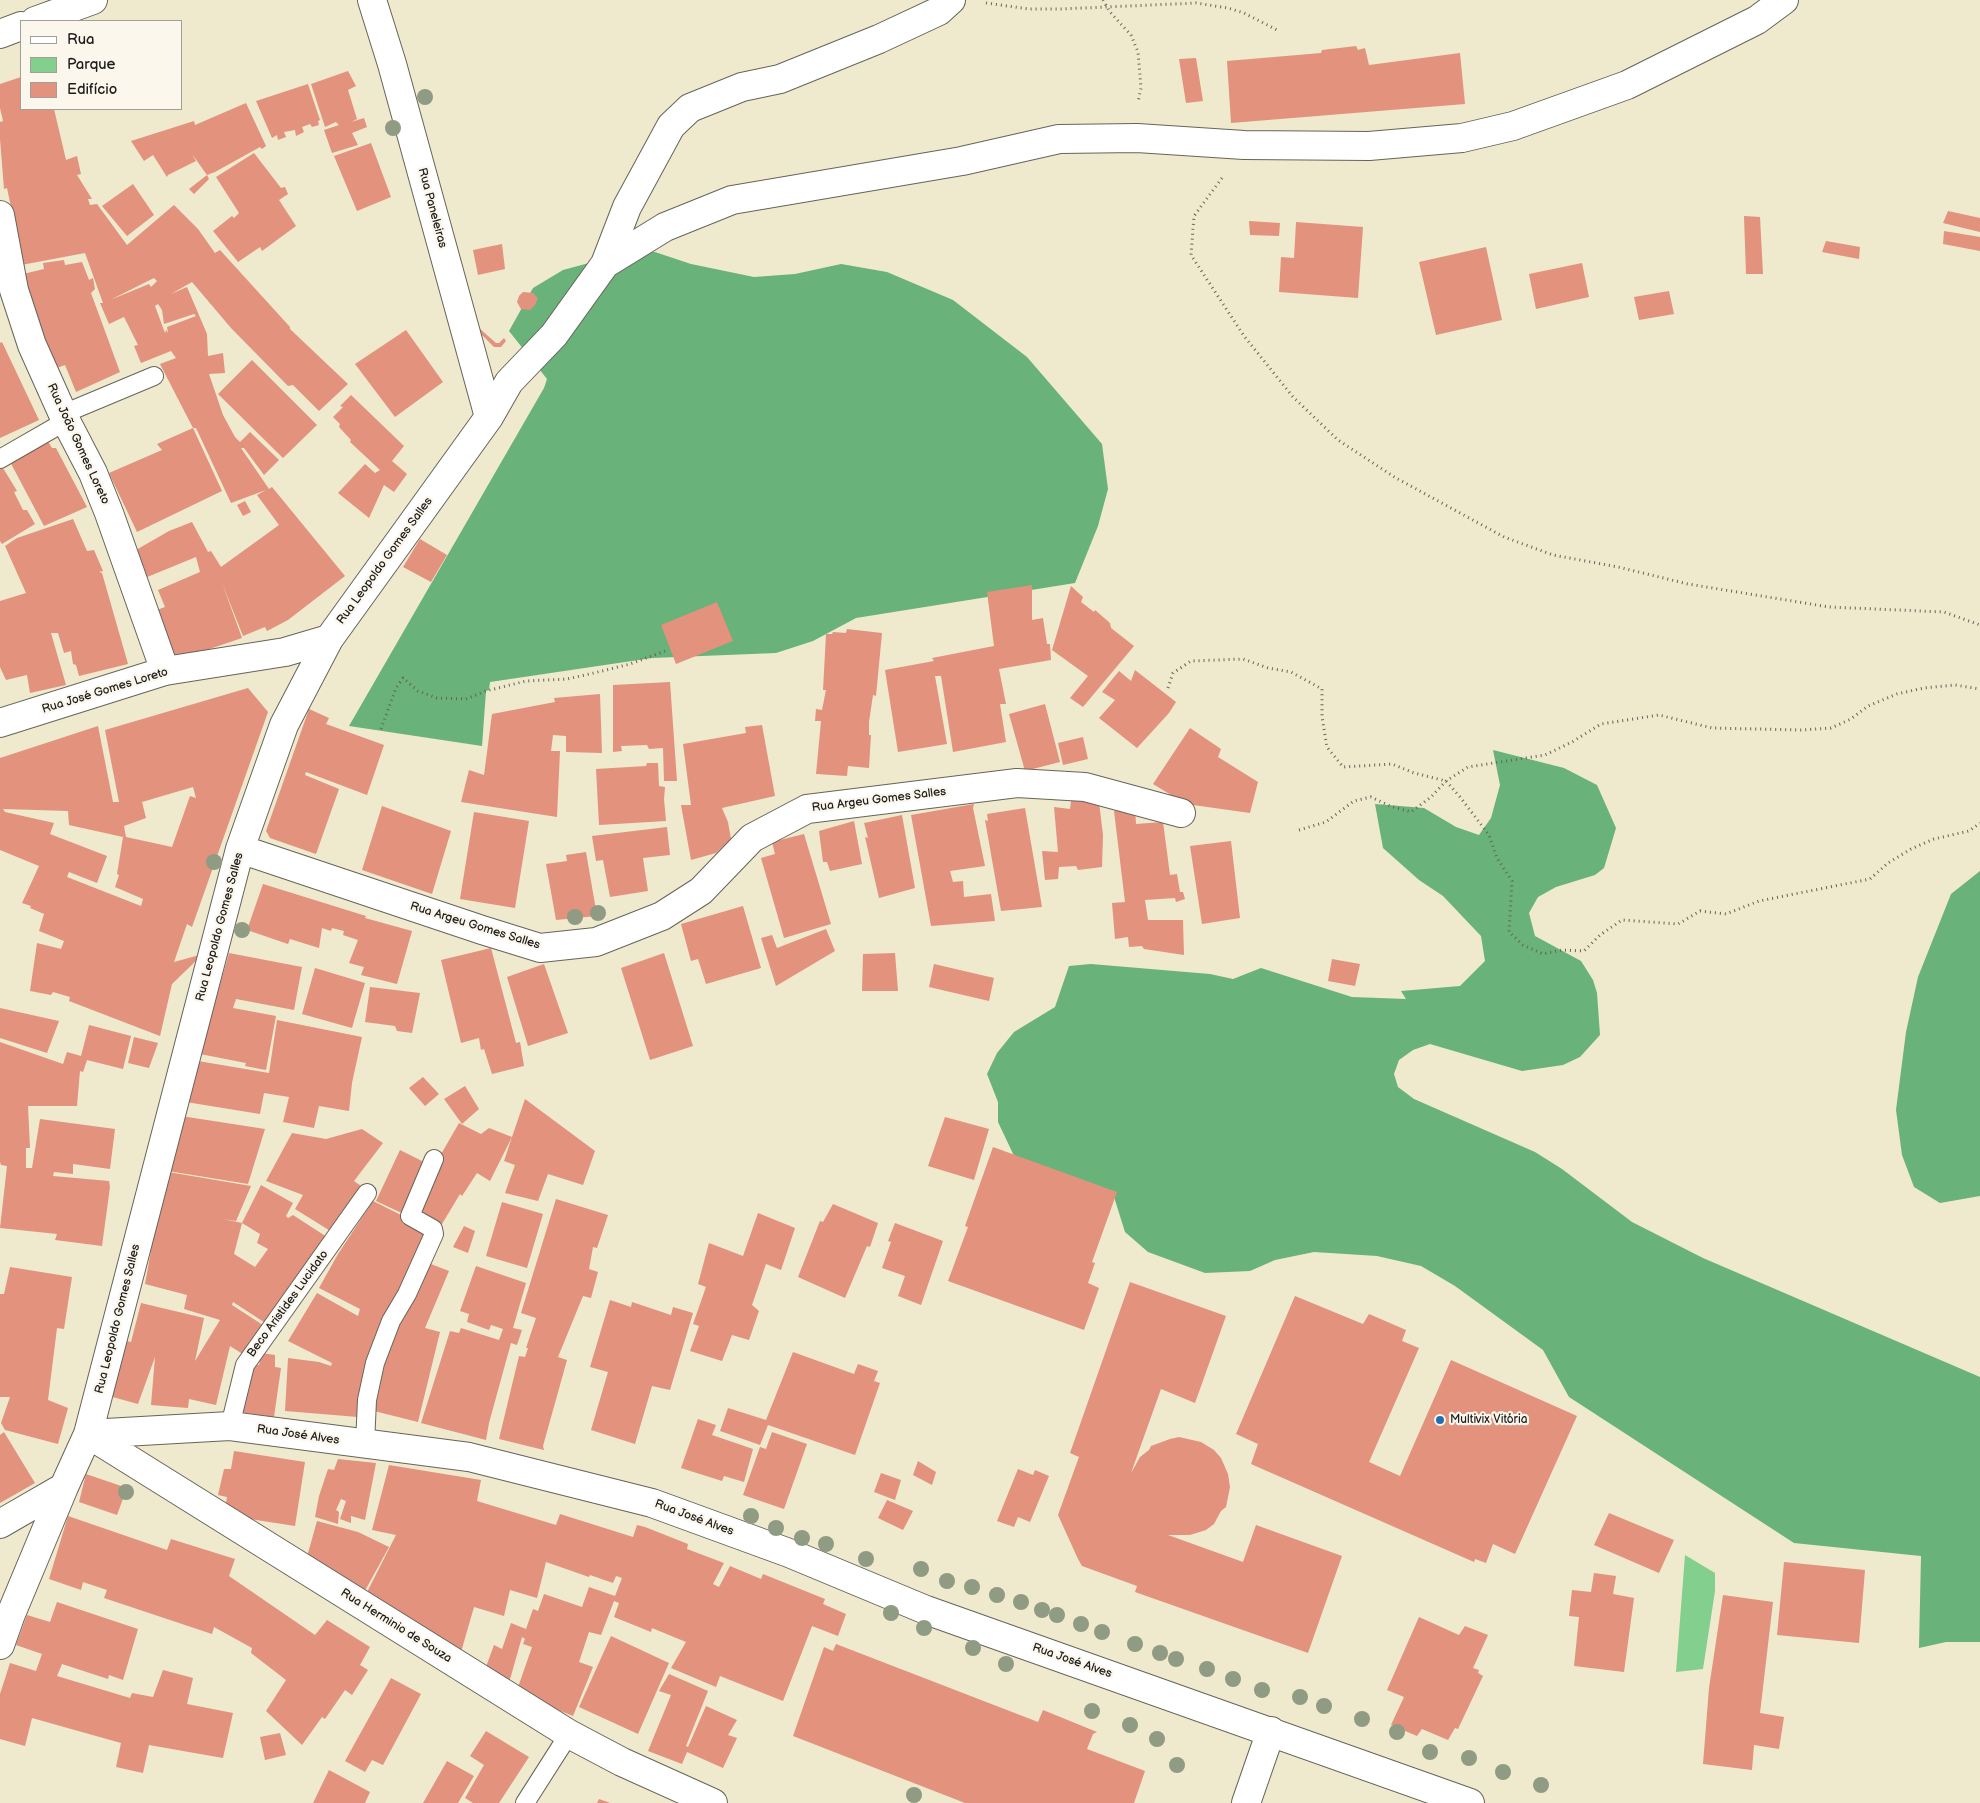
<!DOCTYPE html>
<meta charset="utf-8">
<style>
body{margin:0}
#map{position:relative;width:1980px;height:1803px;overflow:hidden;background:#efe9ce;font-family:"Balsamiq Sans",sans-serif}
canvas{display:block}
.legend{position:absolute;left:20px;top:20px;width:162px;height:90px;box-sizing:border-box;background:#fbf7ec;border:1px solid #a29f99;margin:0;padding:6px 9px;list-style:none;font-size:15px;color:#1c1c1c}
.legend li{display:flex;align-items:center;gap:10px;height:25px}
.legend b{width:25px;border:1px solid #a29f99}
</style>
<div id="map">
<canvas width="1980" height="1803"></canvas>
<ul class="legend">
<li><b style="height:6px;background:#fff"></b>Rua</li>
<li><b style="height:14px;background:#82cf8e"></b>Parque</li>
<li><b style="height:14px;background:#e2927d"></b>Edifício</li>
</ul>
</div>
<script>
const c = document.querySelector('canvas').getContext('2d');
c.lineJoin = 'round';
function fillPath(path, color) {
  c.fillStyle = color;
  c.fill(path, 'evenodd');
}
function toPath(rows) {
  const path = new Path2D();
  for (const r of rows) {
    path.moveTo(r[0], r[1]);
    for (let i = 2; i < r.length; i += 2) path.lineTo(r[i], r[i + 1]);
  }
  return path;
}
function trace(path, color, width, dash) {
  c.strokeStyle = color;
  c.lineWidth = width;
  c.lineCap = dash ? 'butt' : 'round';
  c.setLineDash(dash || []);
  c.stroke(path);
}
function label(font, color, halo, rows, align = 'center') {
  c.font = font + ' "Balsamiq Sans",sans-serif';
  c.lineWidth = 4.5;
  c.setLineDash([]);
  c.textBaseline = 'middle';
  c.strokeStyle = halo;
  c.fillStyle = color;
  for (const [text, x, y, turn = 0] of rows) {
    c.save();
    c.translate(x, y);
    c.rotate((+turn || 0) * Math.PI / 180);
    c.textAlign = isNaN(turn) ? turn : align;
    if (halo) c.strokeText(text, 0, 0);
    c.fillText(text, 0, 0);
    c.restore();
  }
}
fillPath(toPath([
 [1685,1555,1715,1573,1715,1591,1703,1669,1676,1672]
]), '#82cf8e');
fillPath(toPath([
 [655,252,691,264,754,277,795,274,841,264,887,272,953,300,1027,357,1102,444,1108,489,1098,526,1075,583,856,618,813,641,776,653,652,658,490,682,489,690,486,691,482,746,349,726,544,388,547,379,509,331,533,288,563,270,626,253],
 [1493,750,1564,768,1597,785,1616,828,1604,868,1595,875,1556,887,1538,897,1529,913,1535,936,1581,961,1593,980,1597,993,1600,1035,1580,1057,1563,1065,1522,1071,1430,1044,1413,1050,1399,1060,1394,1074,1398,1087,1414,1099,1535,1152,1562,1169,1632,1222,1703,1258,1980,1377,1980,1642,1946,1642,1919,1648,1921,1556,1794,1543,1569,1397,1543,1350,1455,1286,1421,1266,1377,1256,1314,1252,1275,1260,1250,1271,1205,1273,1148,1252,1125,1232,1114,1197,1024,1177,998,1122,998,1102,987,1074,997,1053,1014,1032,1055,1007,1069,966,1091,964,1210,974,1233,979,1261,968,1352,997,1406,999,1401,991,1460,986,1485,961,1481,936,1443,896,1419,880,1383,848,1375,804,1424,808,1456,827,1479,835,1491,818,1500,785],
 [1980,871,1980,1196,1940,1203,1914,1187,1902,1155,1896,1110,1906,1032,1918,977,1951,894]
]), '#69b279');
fillPath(toPath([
 [1356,46,1358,50,1365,48,1369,65,1460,53,1465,104,1231,123,1227,61,1321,53,1322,50],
 [1196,58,1203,101,1186,103,1179,59],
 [348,71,356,86,348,90,357,119,351,122,364,118,367,127,352,133,358,145,332,153,324,130,339,125,336,122,325,127,311,84],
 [21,77,21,109,54,109,66,160,77,156,81,174,77,175,92,199,88,199,90,205,97,204,127,245,174,205,198,229,215,253,220,250,290,327,290,329,348,384,319,411,293,385,288,386,231,328,192,282,171,294,187,287,207,334,208,356,223,353,225,373,209,374,223,415,235,437,240,442,250,432,279,460,264,475,244,448,241,448,269,489,272,487,345,576,288,620,267,631,265,627,243,636,222,583,242,638,165,664,146,614,165,607,158,590,200,572,196,557,135,582,129,554,169,531,192,522,208,552,211,551,221,567,279,525,257,495,266,490,231,503,196,428,193,428,160,364,176,358,171,351,141,363,134,346,138,345,124,317,109,324,100,303,103,303,85,253,16,266,12,212,7,188,4,189,0,139,0,122,3,121,0,108,0,84],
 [154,278,157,281,151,287,149,284,110,300],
 [158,304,162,310,164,324,194,314,196,316,167,327,168,333,166,330,165,333,155,306],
 [308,84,320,120,318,121,319,125,312,127,310,124,302,127,304,132,296,136,295,130,284,132,286,137,278,140,277,135,272,138,256,101],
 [246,103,266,146,262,149,260,147,215,172,207,175,209,179,194,194,189,189,207,175,192,154,196,161,168,175,167,177,153,155,144,161,131,141,194,121,195,125],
 [371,143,391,197,357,211,334,156],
 [254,153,281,188,285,187,288,194,279,200,296,226,262,251,260,247,238,262,213,231,232,216,234,218,239,213,216,177],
 [133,184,154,215,127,236,102,206],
 [1948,211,1980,218,1980,232,1943,223],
 [1744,216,1760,217,1763,274,1746,274],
 [1249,221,1280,223,1279,236,1250,235],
 [1296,222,1363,227,1358,298,1279,292,1281,257,1294,258],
 [1944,231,1980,237,1980,251,1943,244],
 [1826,241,1860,247,1859,259,1822,252],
 [502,244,505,269,478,275,473,250],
 [1486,247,1502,320,1436,335,1419,262],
 [64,260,65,265,82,262,89,280,93,278,95,289,91,293,120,372,76,392,65,365,51,370,23,274,44,269,43,263],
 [1582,263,1589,297,1536,309,1529,274],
 [1669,291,1674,314,1639,320,1634,297],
 [523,292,533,293,538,298,535,305,530,310,521,309,517,302,519,296],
 [479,328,496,343,499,343,504,338,506,341,501,347,494,347,478,331],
 [406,330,443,382,395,417,355,364],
 [2,342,39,420,0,438,0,343],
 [252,360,317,425,283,458,218,394],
 [351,395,404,446,392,461,407,474,394,492,384,485,369,518,338,493,365,464,375,473,380,470,350,442,351,440,339,427,340,424,333,417,343,407,340,406],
 [193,428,222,491,137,532,109,473,162,450,157,444],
 [46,438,52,448,56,448,87,507,44,526,7,456],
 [3,468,17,491,14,492,23,510,27,510,35,524,2,544,0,541,0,469],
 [245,501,251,512,243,516,237,505],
 [73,519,87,551,94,550,103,571,99,572,102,573,128,664,79,676,76,665,73,664,71,651,64,653,58,633,51,633,66,685,30,693,27,675,6,680,0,667,0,601,26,593,5,546,17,538],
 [420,539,447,555,431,582,403,567],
 [1032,585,1032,620,1043,618,1047,644,1050,644,1051,660,999,669,1006,704,1000,704,1006,742,953,752,941,676,935,676,947,744,898,752,885,670,934,661,932,658,994,646,987,592],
 [1071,586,1083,597,1081,602,1094,612,1095,610,1110,623,1111,628,1134,646,1083,707,1070,698,1088,676,1052,650],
 [717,602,733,641,676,664,661,625],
 [847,629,882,633,876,696,873,695,869,722,869,735,871,735,869,768,848,766,847,776,816,774,821,721,815,721,816,709,822,710,826,690,823,690,826,634,832,634,833,632,846,633],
 [1135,670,1176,702,1169,713,1137,748,1099,718,1115,700,1102,692,1119,671,1131,681],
 [670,682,677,781,664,781,663,748,649,749,647,745,621,746,622,751,613,752,613,685],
 [248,688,268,712,192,927,187,924,174,962,203,954,172,984,160,1036,69,1001,70,997,53,992,51,995,30,991,37,943,61,949,64,941,39,931,44,914,30,908,31,906,22,903,39,866,0,850,0,758,98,726,113,802,119,802,105,730],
 [193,787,196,798,190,796,172,847,126,837,124,826,146,818,142,802],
 [3,809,68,811,69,825,123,837,117,874,119,875,115,887,143,899,141,906,67,877,69,872,97,883,107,856,50,834,54,823,5,812],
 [600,694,602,753,566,752,566,736,553,735,551,751,560,751,557,817,461,802,469,770,484,775,492,714,555,702,554,698],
 [1045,704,1060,762,1025,771,1009,714],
 [309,709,329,718,326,724,384,745,367,795,306,772,305,775,339,789,316,854,270,838,266,831],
 [762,725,775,796,722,808,728,822,731,839,716,853,691,860,681,805,691,805,683,744,746,733,745,727],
 [1190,728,1221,749,1218,757,1258,782,1250,813,1186,804,1153,784],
 [1083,737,1088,759,1063,765,1058,743],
 [647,763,658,763,659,786,665,787,664,799,666,821,599,825,596,769,646,766],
 [1072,794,1098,794,1103,835,1102,867,1078,870,1076,866,1059,867,1058,879,1045,880,1042,851,1058,852,1054,807,1070,809],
 [974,804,973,808,985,866,950,871,953,882,963,881,964,897,991,894,995,921,931,926,911,815],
 [382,806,451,831,432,894,362,870],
 [1025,808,1042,907,1001,911,985,820,988,821,987,814],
 [1135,809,1136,824,1163,822,1170,875,1177,874,1180,892,1183,892,1185,899,1176,902,1175,898,1145,900,1148,920,1183,920,1184,955,1144,949,1142,946,1129,947,1128,937,1115,939,1112,903,1125,902,1114,811],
 [474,812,529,821,515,908,460,899],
 [902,815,915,888,879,898,865,837,868,838,864,823],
 [854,821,862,864,830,871,827,862,823,862,819,831],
 [667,827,670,855,643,858,648,891,610,897,603,860,596,861,592,836],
 [804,834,831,924,784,938,761,858,775,854,772,842],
 [1231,841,1240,918,1202,924,1190,846],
 [586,852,597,916,556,920,546,864,567,861,566,855],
 [263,884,366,916,365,918,412,931,397,984,361,975,364,967,349,963,358,940,343,935,344,931,332,928,331,931,322,928,319,948,290,939,288,944,247,930],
 [743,906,761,968,706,984,698,959,691,961,681,924],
 [826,929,835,951,776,986,761,938,772,935,777,948],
 [491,948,516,1043,520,1042,524,1066,492,1074,484,1049,481,1050,479,1038,461,1043,441,960],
 [229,953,302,967,294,1010,236,999,233,1008,276,1016,266,1070,245,1066,246,1063,200,1054],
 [664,953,693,1046,650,1060,621,968],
 [895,953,898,991,862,991,863,954],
 [1332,959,1360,964,1355,986,1328,981],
 [544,964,568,1033,528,1046,507,977],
 [934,964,994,978,989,1001,929,987],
 [315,968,365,983,352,1028,302,1014],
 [370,987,420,993,412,1033,397,1031,395,1026,365,1022],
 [0,1008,59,1021,47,1053,0,1038],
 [277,1020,362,1037,352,1083,349,1111,319,1106,314,1128,283,1122,289,1097,264,1093,260,1114,186,1102,198,1061,269,1073],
 [89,1025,131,1036,123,1069,87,1060,83,1072,80,1071,77,1106,28,1106,30,1148,26,1148,26,1168,32,1168,40,1119,115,1129,110,1169,73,1164,73,1174,54,1172,53,1176,109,1181,110,1187,102,1246,55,1240,57,1234,0,1228,7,1166,1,1165,0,1162,0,1042,63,1064,67,1052,81,1056],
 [134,1037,158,1043,149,1068,128,1063],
 [423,1077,439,1094,425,1106,409,1088],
 [465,1086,479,1109,462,1124,444,1099],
 [525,1099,595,1151,583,1185,548,1174,538,1201,505,1193,515,1165,504,1161,512,1137,490,1181,477,1173,462,1196,460,1194,442,1224,436,1221,412,1216,440,1156,459,1123,481,1134,489,1128,512,1137],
 [181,1116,265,1129,248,1184,168,1171],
 [945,1117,989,1129,974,1180,928,1166],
 [362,1129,383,1143,354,1181,364,1188,332,1232,295,1209,303,1195,266,1181,292,1133,326,1139],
 [993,1147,1117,1192,1092,1262,1095,1263,1088,1283,1099,1288,1084,1330,948,1281,968,1227,965,1226],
 [400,1150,428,1164,406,1215,376,1201],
 [168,1172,251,1186,236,1221,223,1219,242,1223,234,1254,255,1267,268,1249,257,1243,260,1234,242,1223,261,1185,293,1203,286,1216,288,1218,293,1215,330,1239,270,1326,233,1302,232,1305,269,1329,249,1358,230,1346,216,1405,189,1399,188,1408,151,1405,155,1357,138,1404,109,1396,122,1340,131,1342,141,1303,204,1318,195,1361,220,1320,184,1309,187,1295,145,1284,159,1206],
 [556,1199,608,1215,597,1248,593,1247,589,1269,598,1272,591,1298,583,1296,558,1357,567,1360,543,1446,544,1450,499,1439,519,1356,525,1357,528,1348,526,1348,536,1318,521,1313],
 [373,1201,431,1230,358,1417,285,1411,288,1358,319,1362,331,1366,332,1363,288,1341,317,1293,358,1316,360,1309,319,1288,338,1254],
 [502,1202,543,1214,527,1268,486,1256],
 [833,1204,878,1223,870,1247,867,1246,845,1298,798,1277,820,1221,823,1222],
 [758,1213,795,1228,781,1270,766,1264,752,1305,759,1311,749,1340,732,1335,722,1361,690,1351,699,1326,693,1324,706,1287,698,1284,709,1243,743,1256],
 [895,1223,943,1241,921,1305,898,1296,905,1276,882,1268,891,1242,888,1241],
 [464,1226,475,1231,468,1253,453,1247],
 [423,1261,449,1271,425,1328,440,1332,418,1422,370,1410,385,1349],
 [476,1266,526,1283,513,1328,522,1330,517,1345,511,1343,489,1423,486,1440,421,1423,450,1331,459,1333,461,1328,499,1340,503,1329,491,1325,489,1330,467,1322,469,1314,460,1311],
 [10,1267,72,1277,64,1329,57,1328,48,1400,68,1408,58,1444,5,1430,1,1423,10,1397,0,1397,0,1294,4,1294],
 [1130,1282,1226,1316,1195,1403,1161,1389,1131,1473,1140,1457,1149,1450,1151,1446,1170,1439,1179,1437,1201,1442,1214,1450,1221,1458,1228,1474,1230,1487,1226,1507,1221,1511,1214,1524,1206,1530,1190,1535,1168,1535,1243,1562,1256,1525,1342,1556,1308,1653,1135,1592,1137,1586,1082,1566,1078,1559,1058,1515,1079,1457,1070,1453],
 [1295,1296,1363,1324,1369,1314,1406,1330,1402,1341,1419,1348,1369,1462,1400,1476,1451,1360,1577,1416,1515,1554,1493,1544,1486,1563,1475,1559,1474,1562,1251,1464,1258,1444,1236,1434],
 [610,1300,631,1307,632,1302,671,1315,673,1307,693,1313,670,1390,652,1386,635,1444,591,1430,608,1372,590,1367],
 [793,1352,854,1374,858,1364,878,1371,874,1381,880,1383,855,1455,768,1425,760,1445,720,1431,728,1408,766,1420],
 [261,1353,275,1355,275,1367,281,1368,274,1417,240,1412,247,1363,259,1365],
 [698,1419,716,1425,712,1435,753,1449,744,1482,724,1476,722,1481,681,1468],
 [4,1432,35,1483,0,1503,0,1435],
 [772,1432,807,1444,784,1509,743,1495,760,1447,766,1449],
 [234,1451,305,1462,295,1526,224,1515,227,1497,218,1495,224,1469,231,1469],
 [338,1459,376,1463,365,1520,351,1516,351,1523,340,1519,346,1501,341,1499,336,1510,339,1512,338,1524,315,1517,319,1496,328,1469,334,1470],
 [918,1461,936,1472,932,1485,913,1475],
 [389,1465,481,1480,477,1501,556,1525,560,1514,633,1537,637,1525,645,1527,688,1544,687,1549,724,1563,713,1584,719,1587,730,1566,761,1579,763,1574,825,1599,823,1604,846,1614,838,1636,812,1626,783,1701,720,1676,716,1687,671,1668,686,1642,652,1628,651,1632,614,1617,619,1603,614,1601,601,1635,589,1632,579,1662,593,1667,573,1716,516,1693,532,1647,523,1644,525,1639,522,1637,507,1690,483,1675,494,1645,502,1649,511,1623,526,1629,533,1609,538,1611,544,1594,582,1607,589,1587,615,1596,622,1578,616,1576,613,1583,590,1575,589,1577,546,1562,537,1598,510,1590,504,1616,474,1607,459,1659,363,1600,396,1535,372,1530],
 [1018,1469,1033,1475,1035,1470,1049,1476,1030,1522,1018,1517,1014,1527,997,1521],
 [881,1473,901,1480,895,1500,874,1492],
 [86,1474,127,1488,117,1515,79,1502],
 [887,1500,913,1511,903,1530,878,1518],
 [1609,1513,1674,1540,1659,1573,1594,1545],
 [68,1516,167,1550,171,1539,235,1559,229,1576,315,1635,327,1620,370,1647,360,1665,368,1670,352,1695,345,1690,325,1719,322,1717,302,1745,266,1711,286,1680,251,1653,252,1648,214,1627,212,1634,104,1598,107,1590,83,1582,81,1590,49,1579],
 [317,1521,358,1532,389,1547,361,1598,305,1564],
 [1784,1562,1865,1570,1859,1643,1777,1635],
 [1594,1573,1616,1576,1613,1594,1634,1598,1624,1672,1574,1666,1579,1617,1569,1616,1572,1590,1591,1592],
 [1723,1595,1773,1602,1760,1713,1784,1717,1779,1749,1754,1745,1752,1770,1703,1764,1709,1688],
 [57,1602,138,1629,123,1680,109,1675,108,1679,62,1664,57,1676,130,1698,132,1693,153,1697,163,1670,193,1678,187,1704,233,1713,223,1758,149,1745,143,1773,116,1767,121,1743,32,1718,25,1746,0,1739,0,1694,10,1663,36,1671,42,1654,16,1645,27,1615,50,1622],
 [1419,1617,1459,1635,1465,1626,1488,1635,1473,1668,1479,1670,1478,1673,1483,1676,1458,1729,1455,1728,1448,1740,1422,1729,1417,1736,1391,1725,1404,1697,1387,1690],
 [611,1636,669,1663,638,1734,579,1707],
 [836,1644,1038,1722,1043,1710,1097,1732,1093,1734,1087,1749,1145,1771,1134,1803,965,1803,793,1736,824,1647,833,1651],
 [669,1674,708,1691,686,1746,688,1747,706,1706,737,1720,728,1735,737,1738,723,1768,687,1752,682,1764,648,1751,671,1695,659,1691],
 [391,1678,421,1694,383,1765,372,1760,365,1772,345,1761],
 [486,1731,529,1757,499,1803,473,1803,465,1798,484,1765,470,1756],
 [280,1733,286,1755,265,1760,260,1737],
 [447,1761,474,1776,458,1803,423,1803],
 [329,1770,370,1792,365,1803,313,1803],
 [599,1799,610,1803,597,1803]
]), '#e2927d');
const service = toPath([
 [63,414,154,376],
 [0,459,66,421],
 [230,1426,245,1365,367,1193],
 [365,1444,367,1400,375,1363,391,1321,407,1294,434,1234,433,1229,410,1216,434,1159],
 [525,1803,569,1734]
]);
const minor = toPath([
 [372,0,392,64,489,417],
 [35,21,93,0],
 [0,34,21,26],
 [0,215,14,290,32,345,66,421,93,473,109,513,165,671],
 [605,264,665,227,732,200,962,161,1059,139,1137,138,1244,145,1369,146,1462,138,1513,126,1627,85,1757,20,1784,0],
 [0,723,165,671,285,652,329,639],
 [240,849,482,930,540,948,596,942,662,916,701,891,752,838,807,809,1017,783,1085,787,1181,813],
 [88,1434,230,1426,469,1457,652,1503,789,1553,926,1610,1470,1803],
 [88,1434,569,1734,622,1762,713,1803],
 [0,1524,64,1487],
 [0,1645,11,1614,64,1487,88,1434,240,849,284,725,329,639,489,417,509,382,554,335,605,264,627,207,671,126,690,108,742,87,780,79,879,39,939,11,951,0],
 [1246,1803,1271,1731]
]);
trace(service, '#66645a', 20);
trace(minor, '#66645a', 30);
trace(toPath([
 [1103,0,1110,12,1131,35,1138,52,1141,88,1138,102],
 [986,3,1029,9,1061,9,1196,3,1228,8,1244,13,1279,31],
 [1222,178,1194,216,1191,255,1244,336,1293,397,1338,440,1396,478,1504,537,1553,555,1618,567,1688,584,1829,607,1944,612,1980,625],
 [1168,688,1173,673,1191,661,1243,659,1268,668,1291,672,1322,689,1322,717,1327,747,1343,767,1392,764,1414,773,1446,781,1460,797,1489,835,1497,858,1512,881,1509,932,1523,945,1543,954,1562,950,1584,951,1600,935,1622,920,1678,924,1700,911,1726,914,1759,901,1870,879,1888,863,1911,849,1934,839,1969,831,1980,823],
 [381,729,396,688,403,678,418,691,437,698,466,699,486,691,526,681,567,679,594,673,630,664,665,651],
 [1299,830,1326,822,1354,801,1371,797,1390,806,1411,812,1431,797,1446,781,1468,767,1545,755,1572,742,1601,724,1659,715,1712,728,1801,730,1831,728,1851,719,1868,706,1897,694,1924,688,1955,685,1980,689]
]), '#66645a', 3, [1, 4]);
trace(service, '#fff', 18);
trace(minor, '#fff', 28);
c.fillStyle = '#8f9b82';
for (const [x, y] of [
 [425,97],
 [393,128],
 [214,862],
 [598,913],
 [575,917],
 [242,930],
 [126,1492],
 [751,1516],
 [776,1528],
 [802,1538],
 [826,1544],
 [866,1559],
 [921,1569],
 [947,1581],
 [972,1587],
 [997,1595],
 [1021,1602],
 [1042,1610],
 [891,1613],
 [1057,1615],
 [1081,1624],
 [924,1628],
 [1102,1632],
 [1135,1644],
 [973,1648],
 [1160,1653],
 [1176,1659],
 [1006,1664],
 [1207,1669],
 [1233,1679],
 [1262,1690],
 [1300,1697],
 [1324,1706],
 [1092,1711],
 [1362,1719],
 [1130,1725],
 [1397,1732],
 [1157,1739],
 [1430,1752],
 [1469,1758],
 [1177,1765],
 [1503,1772],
 [1541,1785],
 [914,1795]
]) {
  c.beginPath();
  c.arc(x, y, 8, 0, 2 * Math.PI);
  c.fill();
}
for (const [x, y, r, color] of [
 [1440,1420,5,"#1f6fb2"]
]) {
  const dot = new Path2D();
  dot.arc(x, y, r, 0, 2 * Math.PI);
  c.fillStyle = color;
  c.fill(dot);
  trace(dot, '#fbf7ec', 2);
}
label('12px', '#1c1c1c', '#fbf7ec', [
 ["Rua Paneleiras",432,208,75],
 ["Rua João Gomes Loreto",78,444,65],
 ["Rua Leopoldo Gomes Salles",385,561,-54],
 ["Rua José Gomes Loreto",105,691,-17],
 ["Rua Argeu Gomes Salles",879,800,-7],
 ["Rua Argeu Gomes Salles",475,926,17],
 ["Rua Leopoldo Gomes Salles",220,927,-75],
 ["Beco Aristides Lucidato",288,1304,-54],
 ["Rua Leopoldo Gomes Salles",118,1319,-76],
 ["Rua José Alves",298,1435,8],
 ["Rua José Alves",694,1518,20],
 ["Rua Herminio de Souza",396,1626,32],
 ["Rua José Alves",1072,1661,19]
]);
label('12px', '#1c1c1c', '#fbf7ec', [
 ["Multivix Vitória",1450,1420]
], 'left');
</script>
